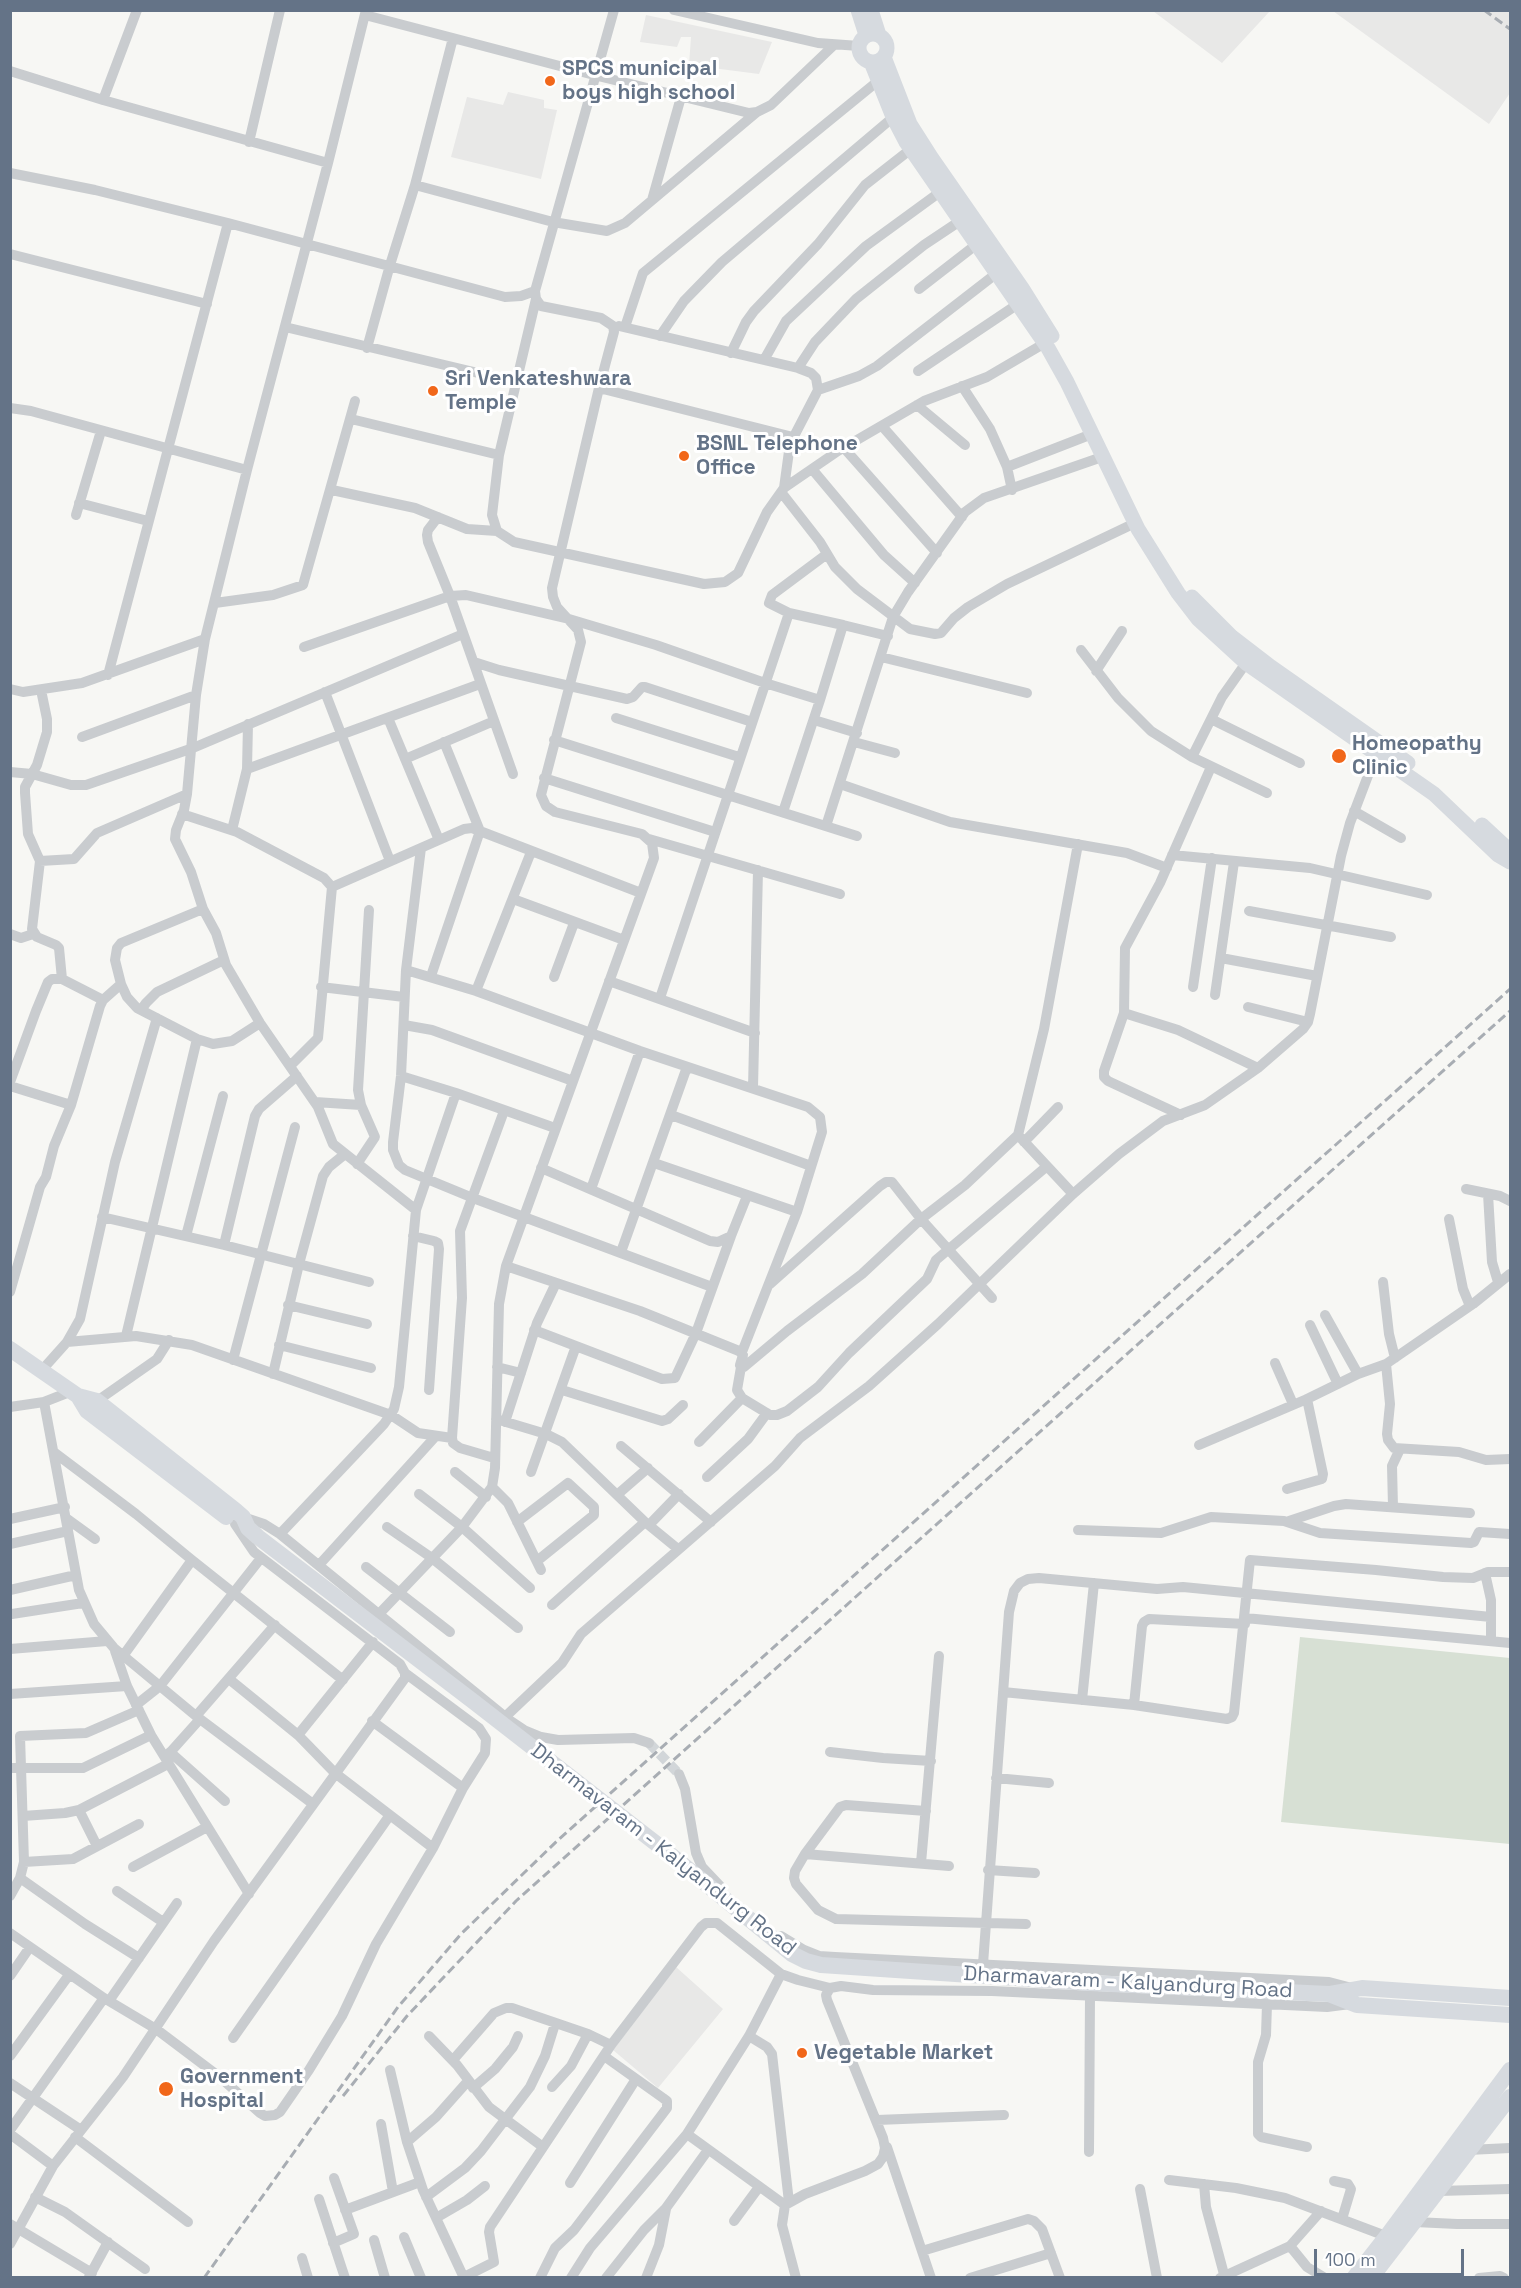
<!DOCTYPE html>
<style>
body{margin:0}
#map{position:relative;width:1521px;height:2288px;overflow:hidden;background:#f7f7f4;font-family:"Space Grotesk",sans-serif}
canvas{display:block}
.frame{position:absolute;inset:0;border:12px solid #647387;pointer-events:none}
.scale{position:absolute;left:1314px;top:2249px;width:150px;height:27px;box-sizing:border-box;border:3px solid #647387;border-top:0;padding-left:8px;font-size:18px;line-height:21px;white-space:nowrap;color:#647387;-webkit-text-stroke:4px #fff;paint-order:stroke}
</style>
<div id="map">
<canvas width="1521" height="2288"></canvas>
<div class="frame"></div>
<div class="scale">100 m</div>
</div>
<script>
const c = document.querySelector('canvas').getContext('2d');
c.lineJoin = 'round';
function fillPath(path, color) {
  c.fillStyle = color;
  c.fill(path, 'evenodd');
}
function toPath(rows) {
  const path = new Path2D();
  for (const r of rows) {
    if (r.length === 3) {
      path.moveTo(r[0] + r[2], r[1]);
      path.arc(r[0], r[1], r[2], 0, 2 * Math.PI);
      continue;
    }
    path.moveTo(r[0], r[1]);
    for (let i = 2; i < r.length; i += 2) path.lineTo(r[i], r[i + 1]);
  }
  return path;
}
function trace(path, color, width, dash) {
  c.strokeStyle = color;
  c.lineWidth = width;
  c.lineCap = dash ? 'butt' : 'round';
  c.setLineDash(dash || []);
  c.stroke(path);
}
function label(font, color, halo, rows, align = 'center') {
  c.font = font + ' "Space Grotesk",sans-serif';
  c.lineWidth = 6;
  c.setLineDash([]);
  c.textBaseline = 'middle';
  c.strokeStyle = halo;
  c.fillStyle = color;
  for (const [text, x, y, turn = 0] of rows) {
    c.save();
    c.translate(x, y);
    c.rotate((+turn || 0) * Math.PI / 180);
    c.textAlign = isNaN(turn) ? turn : align;
    if (halo) c.strokeText(text, 0, 0);
    c.fillText(text, 0, 0);
    c.restore();
  }
}
fillPath(toPath([
 [1153,11,1270,11,1222,63],
 [1333,11,1510,11,1510,93,1489,124],
 [646,15,772,42,759,74,689,65,691,37,681,37,677,47,640,42],
 [508,92,544,100,544,108,557,110,541,179,451,157,467,97,503,105],
 [676,1967,723,2009,658,2088,613,2050]
]), '#e8e8e7');
fillPath(toPath([
 [1300,1637,1510,1658,1510,1844,1281,1822]
]), '#d7e0d4');
trace(toPath([
 [649,1743,679,1774]
]), '#d2d6d9', 10, [10, 5]);
trace(toPath([
 [366,10,328,163,247,470,205,639,196,695,187,794,184,810,176,830,175,839,191,872,203,909,216,933,226,965,260,1023,318,1107,333,1144,416,1210],
 [674,10,818,43,859,46],
 [365,15,594,75,749,113,757,112,771,105,834,45],
 [10,71,103,100,328,163],
 [103,100,137,10],
 [249,142,280,10],
 [10,173,95,190,228,223,108,675],
 [415,185,553,222,607,231,625,223,757,112],
 [652,200,681,97],
 [228,223,505,297,521,296,535,291],
 [10,254,207,304],
 [919,289,977,244],
 [536,299,499,455,492,515,497,531,514,542,704,584,725,582,738,573,767,512,784,488,838,451,924,401,987,377,1045,343],
 [619,326,798,368,811,373,816,378,818,390,790,444,784,488],
 [285,327,516,382],
 [625,327,643,273,878,81],
 [660,336,684,301,722,262,897,114],
 [367,348,390,265,415,185,453,38],
 [731,353,746,322,754,311,818,244,865,185,911,149],
 [764,360,786,321,866,246,940,192],
 [798,368,815,342,856,299,924,245,960,221],
 [918,371,1018,304],
 [962,386,990,429,1007,467,1012,490],
 [599,388,793,437],
 [818,390,859,376,877,366,997,273],
 [917,405,965,445],
 [10,408,31,411,247,470],
 [351,419,499,455],
 [882,426,962,517],
 [844,448,937,553],
 [1007,467,1092,434],
 [812,469,884,555,915,583],
 [332,490,415,508,467,529,497,531],
 [781,492,820,542,835,567,857,589,910,629,935,634,941,633,954,618,968,607,1007,584,1135,523],
 [79,503,148,521],
 [76,515,101,431],
 [438,517,428,530,427,535,428,542,450,596,513,774],
 [827,554,772,595,769,603,789,613,843,625],
 [215,603,273,595,303,585,355,401],
 [304,647,450,596,466,595,569,619,656,645,765,683,820,700],
 [1081,650,1118,698,1151,731,1192,757,1267,793],
 [881,657,1027,693],
 [474,662,499,670,627,699,633,697,642,687,645,687,752,722],
 [1096,671,1122,631],
 [10,689,23,692,82,683,205,639],
 [41,690,47,719,47,732,37,765,25,787,25,793,28,834,40,861,32,929,37,937,56,945,59,948,62,979],
 [325,692,390,861],
 [388,718,439,840],
 [616,718,739,757],
 [1211,719,1300,763],
 [814,720,857,733],
 [82,737,196,695],
 [554,740,857,836],
 [854,742,895,753],
 [1192,757,1222,697,1246,663],
 [405,759,494,721],
 [247,769,480,684],
 [10,772,32,774,71,785,86,785,193,748,463,634],
 [544,778,715,832],
 [840,784,950,822,1127,853,1167,868],
 [1354,811,1401,838],
 [783,812,820,700,843,625,888,636],
 [182,814,237,832,324,878,332,887,318,1038,290,1066],
 [826,826,893,617,908,592,965,512,984,498,1102,457],
 [232,830,247,769,248,724],
 [649,839,840,894],
 [421,848,406,970,401,1076,393,1142,393,1150,399,1165,405,1170,473,1198,712,1287],
 [1172,855,1310,868,1427,895],
 [40,861,74,859,97,833,187,794],
 [332,887,464,829,472,828,641,893],
 [513,899,624,940],
 [203,909,121,943,117,948,115,960,121,984,127,997,137,1008,197,1039,213,1044,232,1041,260,1023],
 [1249,911,1391,937],
 [10,934,21,938,33,934],
 [1221,958,1317,976],
 [406,970,476,991,640,1051,808,1107,820,1117,822,1132,797,1212,742,1352],
 [431,976,480,831,444,742],
 [554,977,574,923],
 [609,981,755,1033],
 [321,987,404,997],
 [1193,987,1212,858],
 [476,991,531,852],
 [1215,995,1234,862],
 [660,998,789,613],
 [1248,1007,1308,1022],
 [141,1010,146,1003,157,992,224,960],
 [1124,1013,1178,1030,1258,1068],
 [404,1025,432,1030,573,1081],
 [401,1076,456,1093,555,1128],
 [10,1082,36,1011,48,982,52,979,62,979,103,1000],
 [10,1086,71,1105],
 [753,1088,758,870],
 [315,1102,361,1105],
 [671,1115,811,1166],
 [1181,1115,1108,1081,1104,1077,1104,1071,1124,1013,1125,948,1160,883,1211,767],
 [1018,1135,1073,1194],
 [1024,1142,1058,1107],
 [654,1163,797,1212],
 [357,1164,375,1137,361,1105,358,1090,369,910],
 [541,1168,710,1241,718,1242,731,1236,747,1196],
 [591,1189,640,1051],
 [1466,1189,1500,1196,1510,1201],
 [1488,1194,1492,1262,1498,1282],
 [102,1217,224,1245,369,1282],
 [1449,1219,1463,1289,1470,1306],
 [186,1236,223,1096],
 [413,1236,434,1241,438,1243,439,1249,429,1390],
 [224,1245,255,1116,259,1109,297,1076],
 [621,1252,687,1067],
 [506,1266,640,1311,739,1351,743,1355,740,1365,744,1367,787,1331,862,1274,921,1219,965,1185,1018,1135,1044,1029,1078,844],
 [1510,1274,1473,1304,1386,1364,1390,1404,1387,1434,1388,1440,1394,1448,1459,1452,1486,1460,1510,1459],
 [1383,1282,1389,1334,1395,1358],
 [770,1284,880,1186,886,1182,892,1182,921,1219,992,1298],
 [10,1292,40,1187,46,1177,54,1146,71,1105,100,1006,103,1000,121,984],
 [288,1305,367,1324],
 [1325,1315,1358,1374],
 [1310,1325,1338,1384],
 [534,1330,662,1379,675,1378,696,1333,731,1236],
 [126,1336,197,1039],
 [67,1342,136,1336,192,1345,391,1415,418,1433,452,1438],
 [279,1345,371,1368],
 [233,1360,295,1127],
 [1275,1363,1293,1404],
 [497,1367,521,1373],
 [741,1367,737,1390,742,1398,770,1415,777,1415,787,1411,818,1387,849,1353,927,1279,936,1260,1046,1167],
 [42,1370,67,1342,80,1319,115,1162,157,1018],
 [273,1374,299,1264,323,1176,329,1167,345,1154],
 [562,1390,662,1421,668,1419,683,1405],
 [97,1401,157,1359,169,1340],
 [44,1402,79,1590,94,1624,114,1648,196,1716,313,1804],
 [10,1407,44,1402,72,1391],
 [496,1419,546,1434,562,1442,645,1522,678,1549],
 [505,1422,537,1323,556,1283],
 [699,1442,742,1398],
 [1199,1445,1307,1399,1358,1374,1386,1364],
 [621,1446,711,1522],
 [55,1453,136,1514,192,1560,343,1680],
 [494,1458,460,1448,453,1443,452,1438,462,1298,460,1231,504,1111],
 [455,1472,486,1497],
 [531,1472,576,1346],
 [707,1477,748,1439,767,1413],
 [492,1487,508,1503,541,1570],
 [1287,1489,1322,1479,1323,1474,1307,1399],
 [419,1494,462,1527,530,1588],
 [618,1494,648,1468],
 [1393,1507,1392,1466,1400,1449],
 [243,1517,264,1524,280,1534,509,1720,524,1730,541,1737,558,1740,634,1738,649,1743],
 [66,1518,95,1539],
 [10,1519,65,1507],
 [1289,1521,1334,1506,1346,1504,1470,1513],
 [517,1522,568,1483,594,1507,594,1515,537,1561],
 [649,1525,679,1494],
 [387,1527,432,1558,518,1628],
 [1078,1530,1161,1533,1211,1517,1284,1521,1320,1533,1471,1543,1474,1542,1479,1532,1510,1534],
 [280,1534,384,1424,394,1409,399,1387,416,1210,456,1093],
 [10,1544,68,1531],
 [319,1565,435,1437],
 [366,1567,450,1632],
 [1485,1573,1491,1600,1491,1641],
 [10,1590,76,1575],
 [552,1605,645,1522],
 [12,1614,83,1603],
 [378,1615,462,1527,492,1487,495,1468,499,1304,506,1266,654,858,652,843,642,834,555,812,546,806,541,795,581,642,578,630,557,607,553,597,552,588,599,388,614,332,613,326,601,318,541,306,536,299,535,291,614,10],
 [1245,1618,1510,1643],
 [10,1649,107,1641],
 [115,1651,127,1686,151,1735,249,1894],
 [123,1656,192,1560],
 [229,1679,298,1735,335,1773,433,1848],
 [1003,1692,1134,1705,1227,1719,1232,1717,1234,1713,1250,1560,1376,1570,1443,1577,1473,1578,1488,1572,1510,1572],
 [10,1694,127,1686],
 [1082,1700,1094,1583],
 [136,1705,160,1686,261,1558],
 [1134,1705,1142,1626,1144,1622,1149,1619,1245,1624],
 [196,1716,275,1625],
 [505,1717,562,1663,581,1634,775,1466,800,1438,869,1386,938,1324,1073,1194,1119,1154,1163,1121,1205,1105,1258,1068,1303,1029,1308,1022,1310,1014,1341,856,1350,823,1377,752],
 [372,1721,463,1788],
 [298,1735,373,1642],
 [170,1752,225,1801],
 [830,1752,883,1758,931,1761],
 [166,1757,200,1719],
 [10,1768,83,1768,151,1735],
 [679,1774,685,1789,696,1853,702,1867,720,1886],
 [996,1778,1049,1783],
 [79,1810,97,1846],
 [926,1811,846,1805,840,1807,805,1854,795,1871,794,1878,796,1884,818,1910,836,1919,1026,1924],
 [23,1816,65,1813,79,1810,168,1764],
 [805,1854,949,1866],
 [24,1862,73,1859,139,1824],
 [921,1863,939,1656],
 [133,1867,207,1827],
 [988,1870,1035,1873],
 [20,1878,85,1924,139,1958],
 [117,1891,163,1922],
 [10,1896,20,1878,24,1862,20,1736,86,1733,139,1710],
 [10,1933,104,1998,156,2029,221,2078,260,2113,265,2116,275,2115,280,2112,309,2070,342,2016,376,1944,433,1848,463,1788,485,1753,486,1739,479,1728,405,1673],
 [781,1936,804,1950,819,1956,835,1957,1329,1982,1352,1988],
 [983,1964,1009,1612,1014,1591,1020,1583,1028,1579,1039,1578,1157,1589,1183,1587,1491,1617],
 [10,1976,30,1947],
 [109,2001,177,1903],
 [1267,2004,1266,2035,1258,2062,1258,2134,1261,2137,1307,2147],
 [429,2036,457,2065,489,2107,543,2147],
 [749,2036,767,2047,772,2054,789,2202],
 [233,2038,390,1815],
 [10,2056,69,1975],
 [453,2060,494,2013,506,2008,512,2008,588,2034,611,2045],
 [390,2070,407,2142,423,2190,464,2278],
 [10,2083,81,2130],
 [552,2087,571,2066,588,2034],
 [473,2088,495,2069,513,2047,518,2036],
 [877,2120,1004,2115],
 [381,2124,393,2192],
 [10,2130,104,1998],
 [10,2134,53,2166],
 [687,2134,785,2205],
 [75,2137,188,2222],
 [407,2142,436,2117,468,2081],
 [887,2147,931,2278],
 [1468,2150,1510,2148],
 [1089,2152,1090,1996],
 [1169,2180,1236,2188,1285,2198,1391,2238],
 [1334,2181,1348,2184,1351,2189,1342,2219],
 [570,2183,636,2079],
 [1204,2184,1206,2207,1225,2278],
 [1140,2189,1157,2278],
 [1439,2191,1510,2189],
 [35,2197,65,2212,145,2269],
 [426,2197,465,2168,481,2151,530,2087,545,2056,555,2024],
 [319,2199,345,2278],
 [345,2210,420,2182],
 [436,2218,467,2200,485,2186],
 [734,2221,759,2187],
 [1415,2222,1457,2224,1510,2224],
 [10,2224,92,2273],
 [404,2237,421,2278],
 [374,2240,385,2278],
 [333,2243,354,2234,334,2178],
 [10,2244,53,2166,123,2077,214,1941,405,1678,405,1673,400,1664,254,1552,235,1524],
 [1290,2246,1307,2267,1325,2278],
 [922,2251,1028,2219,1034,2221,1042,2229,1060,2278],
 [302,2258,308,2278],
 [89,2277,108,2242],
 [464,2277,494,2262,489,2232,490,2227,611,2045,701,1927,706,1923,717,1923,781,1974,798,1980,830,1988],
 [540,2278,555,2248,574,2230,667,2108,667,2101,663,2098,604,2056],
 [571,2278,590,2248,687,2134,749,2036,781,1974],
 [606,2278,644,2230,666,2208,708,2150],
 [646,2278,659,2245,666,2209],
 [796,2278,782,2225,785,2205,805,2194,865,2171,878,2164,883,2157,885,2148,883,2138,827,2000,826,1995,830,1988,841,1986,873,1990,992,1991,1327,2007,1350,2004],
 [970,2278,1051,2253],
 [1220,2278,1290,2246,1321,2211],
 [1479,2278,1500,2276,1504,2278]
]), '#c9cccf', 10);
trace(toPath([
 [858,10,866,35],
 [871,10,879,35],
 [873,48,14],
 [884,57,910,124,931,157,1022,288,1052,336],
 [871,62,893,117,906,142,1048,348,1067,382,1138,529,1178,593,1198,619,1246,663,1434,794,1498,855,1510,862],
 [1192,597,1232,637,1271,667,1408,763],
 [1482,825,1510,851]
]), '#d6dadf', 15);
trace(toPath([
 [10,1349,78,1396,97,1401,235,1510,243,1517,248,1528,258,1537,474,1702,667,1852,792,1954,806,1961,821,1965,1090,1983,1329,1994,1362,1988,1510,1998],
 [78,1396,87,1411,226,1517],
 [1329,1994,1357,2005,1510,2015],
 [1354,2278,1387,2236,1510,2070],
 [1371,2278,1510,2097]
]), '#d6dadf', 16);
trace(toPath([
 [1484,10,1510,29],
 [343,2096,407,2016,516,1901,1510,1011],
 [204,2278,398,2007,461,1934,558,1840,1510,989]
]), '#a8adb3', 3, [9, 4.5]);
for (const [x, y, r, color] of [
 [550,81,6,"#f1671a"],
 [433,391,6,"#f1671a"],
 [684,456,6,"#f1671a"],
 [1339,756,8,"#f1671a"],
 [802,2053,6,"#f1671a"],
 [166,2089,8,"#f1671a"]
]) {
  const dot = new Path2D();
  dot.arc(x, y, r, 0, 2 * Math.PI);
  c.fillStyle = color;
  c.fill(dot);
  trace(dot, '#fff', 2);
}
label('bold 21px', '#647387', '#fff', [
 ["SPCS municipal",562,69],
 ["boys high school",562,93],
 ["Sri Venkateshwara",445,379],
 ["Temple",445,403],
 ["BSNL Telephone",696,444],
 ["Office",696,468],
 ["Homeopathy",1352,744],
 ["Clinic",1352,768],
 ["Vegetable Market",814,2053],
 ["Government",180,2077],
 ["Hospital",180,2101]
], 'left');
label('21px', '#647387', '#fff', [
 ["Dharmavaram - Kalyandurg Road",663,1850,38],
 ["Dharmavaram - Kalyandurg Road",1128,1983,3]
]);
</script>
